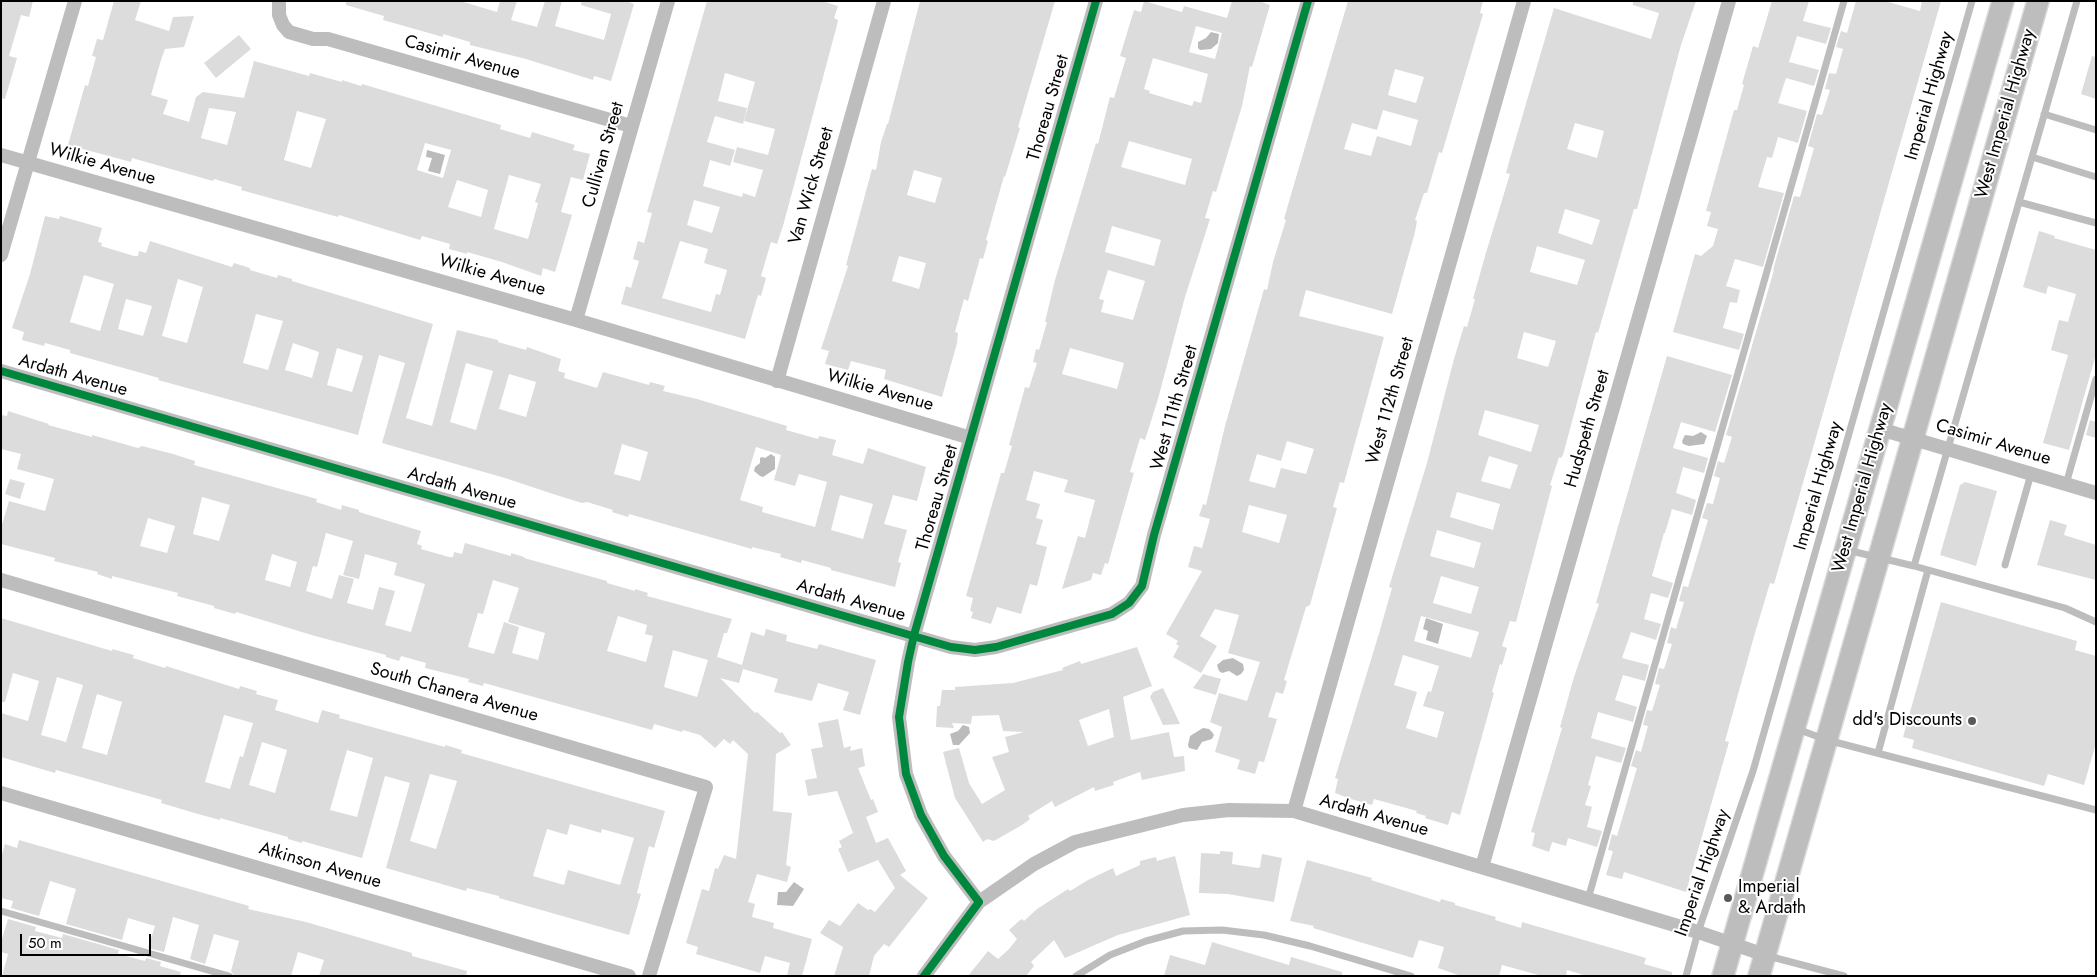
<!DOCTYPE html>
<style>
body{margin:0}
#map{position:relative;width:2097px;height:977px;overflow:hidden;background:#fff;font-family:Jost,sans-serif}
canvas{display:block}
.frame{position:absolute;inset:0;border:2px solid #000;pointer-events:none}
.scale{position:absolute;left:20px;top:934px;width:131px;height:22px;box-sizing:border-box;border:2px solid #000;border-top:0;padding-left:6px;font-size:15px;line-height:18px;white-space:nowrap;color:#000;-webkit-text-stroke:4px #fff;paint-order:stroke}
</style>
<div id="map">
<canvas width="2097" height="977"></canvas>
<div class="frame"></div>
<div class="scale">50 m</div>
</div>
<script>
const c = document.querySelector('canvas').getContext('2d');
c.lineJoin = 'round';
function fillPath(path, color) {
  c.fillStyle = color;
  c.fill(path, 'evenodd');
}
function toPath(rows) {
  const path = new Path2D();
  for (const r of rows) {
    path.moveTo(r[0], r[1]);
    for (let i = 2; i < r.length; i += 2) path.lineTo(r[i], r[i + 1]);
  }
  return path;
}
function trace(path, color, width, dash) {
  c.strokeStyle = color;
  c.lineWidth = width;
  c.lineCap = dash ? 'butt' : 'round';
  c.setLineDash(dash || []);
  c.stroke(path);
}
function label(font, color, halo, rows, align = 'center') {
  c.font = font + ' Jost,sans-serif';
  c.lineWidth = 4;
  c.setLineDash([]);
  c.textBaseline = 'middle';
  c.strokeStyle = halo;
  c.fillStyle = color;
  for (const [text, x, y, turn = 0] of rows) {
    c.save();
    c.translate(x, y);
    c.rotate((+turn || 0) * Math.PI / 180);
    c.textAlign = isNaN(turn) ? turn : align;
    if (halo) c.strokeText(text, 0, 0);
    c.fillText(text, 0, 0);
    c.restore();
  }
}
fillPath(toPath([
 [1211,32,1219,34,1218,43,1211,49,1200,50,1198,48,1198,42,1206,38],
 [427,150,445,155,440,174,428,171,432,158,426,157],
 [1701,432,1707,436,1704,444,1689,446,1683,444,1682,441,1685,435,1693,436],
 [771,454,775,457,775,469,763,477,760,476,754,471,755,467,760,463,760,458,762,457,765,458],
 [1426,618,1443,624,1438,644,1426,640,1428,631,1423,629],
 [1233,658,1243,664,1244,670,1241,674,1237,676,1229,671,1222,673,1219,671,1217,665,1223,660],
 [963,725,969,727,970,733,959,745,953,745,950,734,958,731],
 [1203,728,1209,729,1212,732,1214,735,1212,739,1202,742,1197,750,1189,748,1188,745,1190,736],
 [794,882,804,889,793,906,777,905,778,892,786,892]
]), '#bbb');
fillPath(toPath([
 [1,1,33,1,29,17,21,15,9,56,17,58,5,99,1,98],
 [114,1,141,1,135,20,169,31,173,17,194,16,184,47,165,49,161,60,151,95,168,100,163,114,189,122,196,97,203,92,244,98,254,61,309,76,310,73,342,82,342,80,361,86,362,84,501,125,500,129,530,138,532,132,575,145,573,150,590,154,583,180,571,177,561,212,572,215,555,272,543,268,541,276,502,262,467,252,467,254,449,249,450,244,422,236,420,240,339,215,338,217,241,190,242,187,214,179,213,181,132,158,131,162,68,145,85,85,88,86,96,57,92,56,97,39,103,40],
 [209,108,236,112,227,145,201,138],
 [297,111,326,119,311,168,284,160],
 [425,143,451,150,443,178,417,170],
 [509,175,541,184,535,202,538,203,528,239,494,229],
 [457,180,488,190,481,217,448,207],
 [346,1,460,1,497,12,500,1,517,1,511,20,537,27,545,1,562,1,555,26,604,40,611,14,581,5,582,1,626,1,634,4,611,81,594,76,593,80,526,59,470,45,470,42,443,34,443,37,383,20,384,16,346,5],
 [707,1,822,1,838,6,834,18,838,20,836,29,783,226,777,244,771,242,761,276,766,278,761,296,758,295,745,339,621,304,626,286,631,288,639,261,633,259,638,241,644,243,652,213,647,212],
 [725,73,755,82,744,121,775,129,768,155,737,147,733,162,763,170,755,197,743,193,742,197,703,186,710,160,730,166,735,150,707,142,715,116,743,124,747,108,718,101],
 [694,200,720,207,712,233,687,225],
 [680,241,708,249,704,263,727,270,720,295,716,294,711,312,662,298],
 [920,1,1055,1,1018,127,1020,128,1005,177,1004,176,986,240,988,241,983,259,980,258,968,301,964,299,955,332,958,333,957,343,942,397,884,379,886,370,851,361,848,370,825,364,829,351,821,349,848,266,846,265,872,169,876,170,881,142,887,124,888,124],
 [914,170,942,178,935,203,907,195],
 [899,256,926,263,919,289,892,281],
 [1144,1,1182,12,1184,6,1227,18,1232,1,1259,1,1270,5,1252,67,1250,66,1242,106,1216,192,1213,191,1205,218,1210,219,1185,297,1158,399,1145,440,1140,438,1130,472,1134,473,1108,564,1105,563,1101,575,1093,573,1091,580,1062,589,1078,536,1085,538,1095,500,1064,492,1068,480,1034,471,1026,500,1040,504,1036,518,1043,520,1036,544,1047,547,1037,586,1030,584,1021,614,997,607,991,624,971,618,973,612,970,611,973,598,966,596,1001,473,1004,473,1012,446,1009,445,1025,387,1029,388,1037,363,1033,362,1036,349,1039,350,1047,322,1045,322,1055,280,1080,197,1096,143,1098,144,1110,97,1114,98,1126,58,1120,56,1134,10,1141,12],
 [1196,26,1222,33,1215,59,1189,52],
 [1153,58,1208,74,1201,103,1194,101,1192,106,1149,93,1150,91,1144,89],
 [1129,141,1192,159,1185,185,1121,167],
 [1112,226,1161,240,1154,266,1105,252],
 [1108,270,1145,281,1133,320,1101,312,1104,300,1099,299],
 [1070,348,1124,363,1117,389,1062,374],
 [1348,1,1483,1,1480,13,1483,14,1442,153,1439,152,1427,193,1424,193,1415,220,1417,221,1415,232,1392,314,1306,290,1299,316,1384,337,1344,483,1340,482,1333,507,1337,508,1310,605,1306,607,1284,680,1287,681,1283,694,1276,692,1268,717,1277,719,1264,762,1259,761,1255,774,1237,769,1240,760,1215,752,1222,727,1210,722,1219,693,1247,701,1260,662,1228,653,1239,615,1215,609,1200,636,1217,646,1201,673,1173,657,1179,646,1176,644,1178,641,1166,634,1202,571,1188,567,1194,546,1202,548,1210,519,1199,516,1203,504,1206,505,1225,426,1264,289,1267,290,1273,262,1286,220,1284,219,1290,198],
 [1395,69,1424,77,1416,103,1388,95],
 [1383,110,1418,120,1411,146,1377,136,1371,156,1344,149,1352,123,1377,130],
 [1287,441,1314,449,1306,474,1281,468,1275,488,1249,481,1257,454,1281,461],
 [1249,505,1287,515,1279,543,1242,532],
 [1633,1,1696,1,1681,45,1637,209,1634,209,1598,333,1596,332,1563,455,1561,458,1559,457,1550,485,1552,486,1516,622,1510,621,1502,646,1507,648,1502,665,1500,664,1492,692,1494,693,1460,815,1452,812,1448,825,1425,818,1426,816,1416,813,1417,811,1374,799,1372,805,1351,799,1335,793,1338,779,1335,778,1380,630,1392,588,1389,587,1427,463,1454,359,1464,326,1467,327,1475,299,1473,299,1485,256,1510,174,1506,173,1511,155,1554,8,1651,39,1659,13,1633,5],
 [1575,123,1604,131,1597,158,1567,149],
 [1565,209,1600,220,1592,245,1558,233],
 [1537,246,1585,260,1577,285,1530,272],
 [1524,332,1556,341,1548,367,1517,358],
 [1485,410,1539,425,1531,452,1478,435],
 [1489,456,1518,465,1510,489,1481,481],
 [1457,492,1500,504,1493,530,1450,517],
 [1437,530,1481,543,1474,568,1430,556],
 [1441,576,1479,587,1471,614,1433,603],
 [1421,616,1479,632,1471,658,1414,641],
 [1403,655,1439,666,1431,692,1428,691,1423,706,1444,712,1437,738,1406,728,1417,692,1394,685],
 [1772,1,1809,1,1803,21,1831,28,1826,44,1797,36,1789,62,1819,70,1814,86,1786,78,1778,103,1807,111,1798,143,1778,137,1772,158,1767,157,1758,187,1784,193,1763,267,1735,259,1726,286,1740,290,1737,303,1730,302,1723,328,1744,334,1739,350,1673,332,1695,254,1701,256,1713,246,1718,229,1707,226,1711,212,1706,211,1734,110,1737,110,1744,85,1742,84,1753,46,1758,48],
 [1856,1,1885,1,1920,11,1922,1,1941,1,1774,584,1770,583,1755,633,1725,741,1729,742,1686,892,1624,872,1622,879,1606,875,1613,851,1608,850,1612,834,1617,836,1637,768,1631,766,1636,750,1641,752,1648,726,1643,725,1647,710,1652,711,1660,685,1655,684,1659,668,1664,669,1672,644,1667,643,1671,627,1676,629,1684,602,1679,601,1683,586,1688,587,1708,520,1702,518,1707,503,1713,504,1720,478,1714,476,1718,461,1724,463,1732,437,1726,435,1774,270,1773,270,1794,196,1800,197,1814,148,1808,146,1817,114,1822,115,1830,90,1825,89,1829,73,1836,74,1843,49,1836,47,1841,31,1847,33],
 [239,35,251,49,216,78,204,63],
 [2092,56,2096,57,2096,99,2081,94],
 [45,216,59,219,60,216,102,228,98,242,102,243,101,246,134,256,138,256,139,251,146,253,150,241,232,267,234,263,250,268,250,270,277,278,278,275,292,279,292,281,433,324,406,418,432,426,457,330,498,340,498,342,526,350,527,347,561,359,558,371,565,373,564,378,597,388,603,372,649,385,650,382,665,386,663,391,697,399,787,426,786,430,818,439,819,436,836,440,832,455,863,464,868,448,926,467,917,501,893,495,884,524,907,530,898,562,901,563,895,587,831,570,831,568,802,560,801,563,780,557,781,554,752,547,752,549,629,514,628,517,612,512,613,510,587,502,582,503,553,494,505,478,382,443,405,363,379,355,358,435,158,380,159,378,70,353,70,350,45,343,44,346,22,340,24,332,12,328,30,274],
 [84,275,114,284,100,331,70,322],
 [178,279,203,287,187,343,162,336],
 [126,299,152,306,143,336,118,329],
 [256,314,283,321,268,370,243,363],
 [293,343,319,352,312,378,285,370],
 [337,348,363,356,352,392,327,385],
 [466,363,493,371,476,430,450,422],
 [509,374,536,382,526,417,499,409],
 [622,444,648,452,640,481,614,474],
 [756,447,781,455,774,480,795,486,799,474,827,482,815,527,762,512,763,507,740,500],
 [840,495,873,504,863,539,831,530],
 [2039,231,2055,236,2054,238,2096,250,2096,354,2069,450,2043,443,2068,355,2051,350,2059,320,2068,322,2076,294,2048,286,2046,294,2023,287],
 [1667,356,1732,375,1715,432,1681,422,1673,448,1708,458,1704,473,1683,467,1676,493,1696,500,1692,515,1672,509,1665,533,1664,533,1652,576,1673,583,1668,598,1651,593,1644,619,1661,624,1656,640,1631,632,1622,658,1649,665,1645,681,1623,675,1615,700,1637,707,1633,722,1598,712,1591,738,1626,748,1621,763,1596,756,1588,785,1591,786,1585,805,1592,807,1587,827,1602,831,1597,847,1568,838,1566,846,1552,842,1549,852,1532,846,1535,833,1531,832,1562,728,1560,727,1574,677,1599,604,1596,603],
 [8,411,49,424,48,425,92,437,92,435,138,448,142,446,173,454,195,461,194,465,317,499,316,502,341,510,342,505,359,510,359,512,421,531,417,544,422,546,421,549,449,557,453,557,454,552,462,554,465,543,511,556,511,553,524,557,524,558,607,581,607,583,635,591,635,589,648,593,647,596,732,619,727,633,724,633,717,657,742,665,751,632,764,636,766,629,787,635,786,641,817,649,819,644,876,660,860,715,843,710,849,692,818,683,812,701,774,692,778,679,743,669,739,683,720,678,755,713,757,712,780,733,782,732,791,745,776,754,773,811,792,813,786,865,791,867,787,882,757,874,748,902,755,904,752,917,774,923,773,928,812,939,802,976,787,976,790,963,765,956,760,973,696,954,698,947,686,943,702,889,709,891,715,868,718,869,724,855,736,859,748,754,733,740,730,744,724,739,715,748,700,735,683,730,682,732,654,724,652,730,484,683,483,686,468,682,469,679,425,668,426,663,401,656,399,661,386,657,386,655,315,636,236,612,235,614,214,608,214,606,177,596,178,593,112,576,112,579,97,574,98,572,54,561,55,558,1,544,1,528,9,501,45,511,54,479,17,469,21,454,1,449,1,415,7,416],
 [202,497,230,505,219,541,193,534],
 [148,518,175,526,167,553,140,546],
 [326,533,353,541,343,575,359,579,365,554,397,563,394,575,425,584,411,632,385,625,395,591,379,587,373,610,347,603,354,579,339,575,332,599,306,591,313,566,317,567],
 [272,554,297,562,290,587,265,580],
 [493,580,519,588,508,622,545,633,538,660,512,653,519,627,504,622,494,654,468,647,478,613,483,614],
 [618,616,647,625,645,634,653,636,646,662,607,651],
 [673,650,708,660,697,697,664,687],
 [2090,420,2096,422,2096,438,2086,435],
 [10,479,25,483,20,499,5,494],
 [1965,482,1997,491,1976,566,1940,555,1960,485],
 [2050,520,2067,525,2064,535,2096,545,2096,580,2037,565],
 [1941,602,2077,641,2075,650,2096,656,2096,743,2084,785,2048,774,2044,786,1912,748,1914,740,1903,737],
 [1,618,112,651,112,649,134,655,133,658,165,668,166,666,239,689,240,686,257,691,256,694,278,700,275,710,318,723,322,710,340,715,339,718,445,747,445,745,462,750,461,753,665,811,654,848,649,846,637,893,641,894,629,935,499,898,499,896,467,888,466,891,386,868,410,783,385,776,362,858,302,841,302,843,288,839,288,837,220,818,220,820,198,814,161,803,162,800,56,770,55,773,1,757,1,713,28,721,39,681,13,673,5,702,1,702],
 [57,677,83,685,66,742,41,735],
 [97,694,122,702,107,755,82,748],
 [224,715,253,723,243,757,240,756,230,789,205,782],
 [262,742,287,750,275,793,249,785],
 [347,750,373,758,357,817,330,810],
 [430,774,457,781,436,849,410,841],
 [570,824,601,833,602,829,634,838,620,885,568,870,564,885,533,876,547,829,567,835],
 [1137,647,1152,686,1123,697,1131,740,1169,732,1174,757,1184,756,1185,771,1142,780,1140,772,1113,782,1114,785,1095,791,1094,787,1055,807,1052,801,1028,816,1030,819,1022,825,994,841,987,839,983,842,955,798,943,752,959,748,969,783,982,804,1005,790,992,757,1009,752,1005,737,1024,732,1003,731,999,715,972,716,971,724,952,723,954,728,936,727,937,706,940,706,942,690,955,690,955,687,1013,683,1063,670,1062,668,1080,661,1081,664],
 [1109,709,1114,737,1088,746,1079,720],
 [1203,674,1221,679,1216,695,1193,688],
 [1163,688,1180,724,1163,725,1150,697,1153,692],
 [838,719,844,748,851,746,850,751,862,748,865,766,858,768,871,800,873,799,878,812,866,817,876,843,888,838,906,871,900,875,928,898,889,947,884,944,874,956,869,976,834,976,843,947,820,933,829,920,840,926,858,903,868,910,870,909,875,912,895,888,878,860,848,872,838,849,842,847,839,841,853,833,837,791,808,796,805,780,817,778,811,749,823,747,818,723],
 [19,840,249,906,248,909,306,922,412,953,412,956,467,971,466,976,319,976,324,960,298,952,291,976,234,976,231,971,239,941,214,934,205,964,190,959,199,925,173,917,164,952,148,948,155,926,128,918,122,940,66,924,76,889,50,881,39,916,11,908,13,901,1,898,1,858,5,844,17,848],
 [1220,851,1233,852,1232,864,1258,868,1260,867,1262,854,1282,858,1274,902,1228,894,1199,893,1201,853,1220,854],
 [1175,856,1190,915,1118,935,1065,958,1054,940,1031,962,1034,966,1026,976,968,976,988,951,998,959,1009,949,1017,939,1009,930,1019,921,1022,919,1024,921,1037,909,1068,889,1070,891,1088,880,1113,868,1116,876,1140,865,1140,861,1156,857,1157,861],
 [1307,860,1372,878,1371,880,1440,902,1441,899,1455,903,1455,905,1496,917,1495,920,1521,928,1522,922,1646,958,1644,964,1672,972,1672,976,1587,976,1567,970,1566,976,1542,976,1502,965,1499,976,1461,976,1438,968,1444,947,1419,940,1413,958,1313,928,1314,926,1290,921],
 [8,919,36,927,35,931,62,938,63,934,119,950,118,954,145,961,146,958,161,962,160,966,181,972,180,976,2,976,8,954,1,952,1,942],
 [1212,942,1289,965,1291,957,1342,972,1342,976,1164,976,1170,955,1205,965]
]), '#dcdcdc');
const primary = toPath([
 [1723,976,2003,1],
 [1759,976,2038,1]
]);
trace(primary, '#dbdbdb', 24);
trace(toPath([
 [2044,114,2096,130],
 [2032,157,2096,177],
 [2019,202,2096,223],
 [2066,484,2096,379],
 [1847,550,1914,566,2065,608,2096,622],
 [2005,565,2031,474],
 [1914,566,2077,1],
 [1797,729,1827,740,2096,810],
 [1878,753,1928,570],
 [1588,899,1844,1],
 [1,911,229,976],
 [1768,956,1844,976],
 [1076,976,1110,955,1146,941,1183,931,1222,930,1264,935,1310,946,1411,976],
 [1686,976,1698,932,1753,771,1972,1]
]), '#bdbdbd', 7);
trace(toPath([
 [279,1,279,15,283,25,289,32,313,39,328,39,631,126],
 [1,155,576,320,971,438],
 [1,255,75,1],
 [576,320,668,1],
 [1,371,951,647,975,650,996,647,1112,614,1129,603,1142,586,1154,535,1308,1],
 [777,381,884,1],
 [1880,429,2096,493],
 [1,580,706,787,649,976],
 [1,793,629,976],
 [1294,811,1524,1],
 [1482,867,1729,1],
 [979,902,1034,864,1075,842,1183,815,1229,810,1294,811,1698,932,1765,955],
 [924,976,979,902,944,856,921,815,906,774,899,717,908,662,914,635,1096,1]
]), '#bdbdbd', 14);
trace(primary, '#bdbdbd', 21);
trace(toPath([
 [1,371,951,647,975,650,996,647,1112,614,1129,603,1142,586,1154,535,1308,1],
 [924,976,979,902,944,856,921,815,906,774,899,717,908,662,914,635,1096,1]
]), '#00873e', 8);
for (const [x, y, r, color] of [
 [1972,721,5,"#595959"],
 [1728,898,5,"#595959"]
]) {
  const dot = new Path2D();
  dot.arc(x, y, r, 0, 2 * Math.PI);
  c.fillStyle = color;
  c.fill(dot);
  trace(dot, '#fff', 2);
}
label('18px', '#000', '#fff', [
 ["Casimir Avenue",462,58,16],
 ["Imperial Highway",1930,96,-74],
 ["Thoreau Street",1049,108,-74],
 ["West Imperial Highway",2006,114,-74],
 ["Cullivan Street",604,155,-74],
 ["Wilkie Avenue",102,165,16],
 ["Van Wick Street",812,186,-74],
 ["Wilkie Avenue",492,276,16],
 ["Ardath Avenue",73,376,16],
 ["Wilkie Avenue",880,391,16],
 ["West 112th Street",1391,401,-74],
 ["West 111th Street",1175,408,-74],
 ["Hudspeth Street",1588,429,-74],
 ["Casimir Avenue",1993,443,17],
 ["Imperial Highway",1819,486,-74],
 ["West Imperial Highway",1863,488,-74],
 ["Ardath Avenue",462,489,16],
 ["Thoreau Street",938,498,-74],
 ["Ardath Avenue",851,601,16],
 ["South Chanera Avenue",454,693,16],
 ["Ardath Avenue",1374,816,16],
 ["Atkinson Avenue",320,866,16],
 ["Imperial Highway",1703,873,-71]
]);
label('18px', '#000', '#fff', [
 ["dd's Discounts",1962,721],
 ["Imperial",1738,888,"left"],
 ["& Ardath",1738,909,"left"]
], 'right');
</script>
